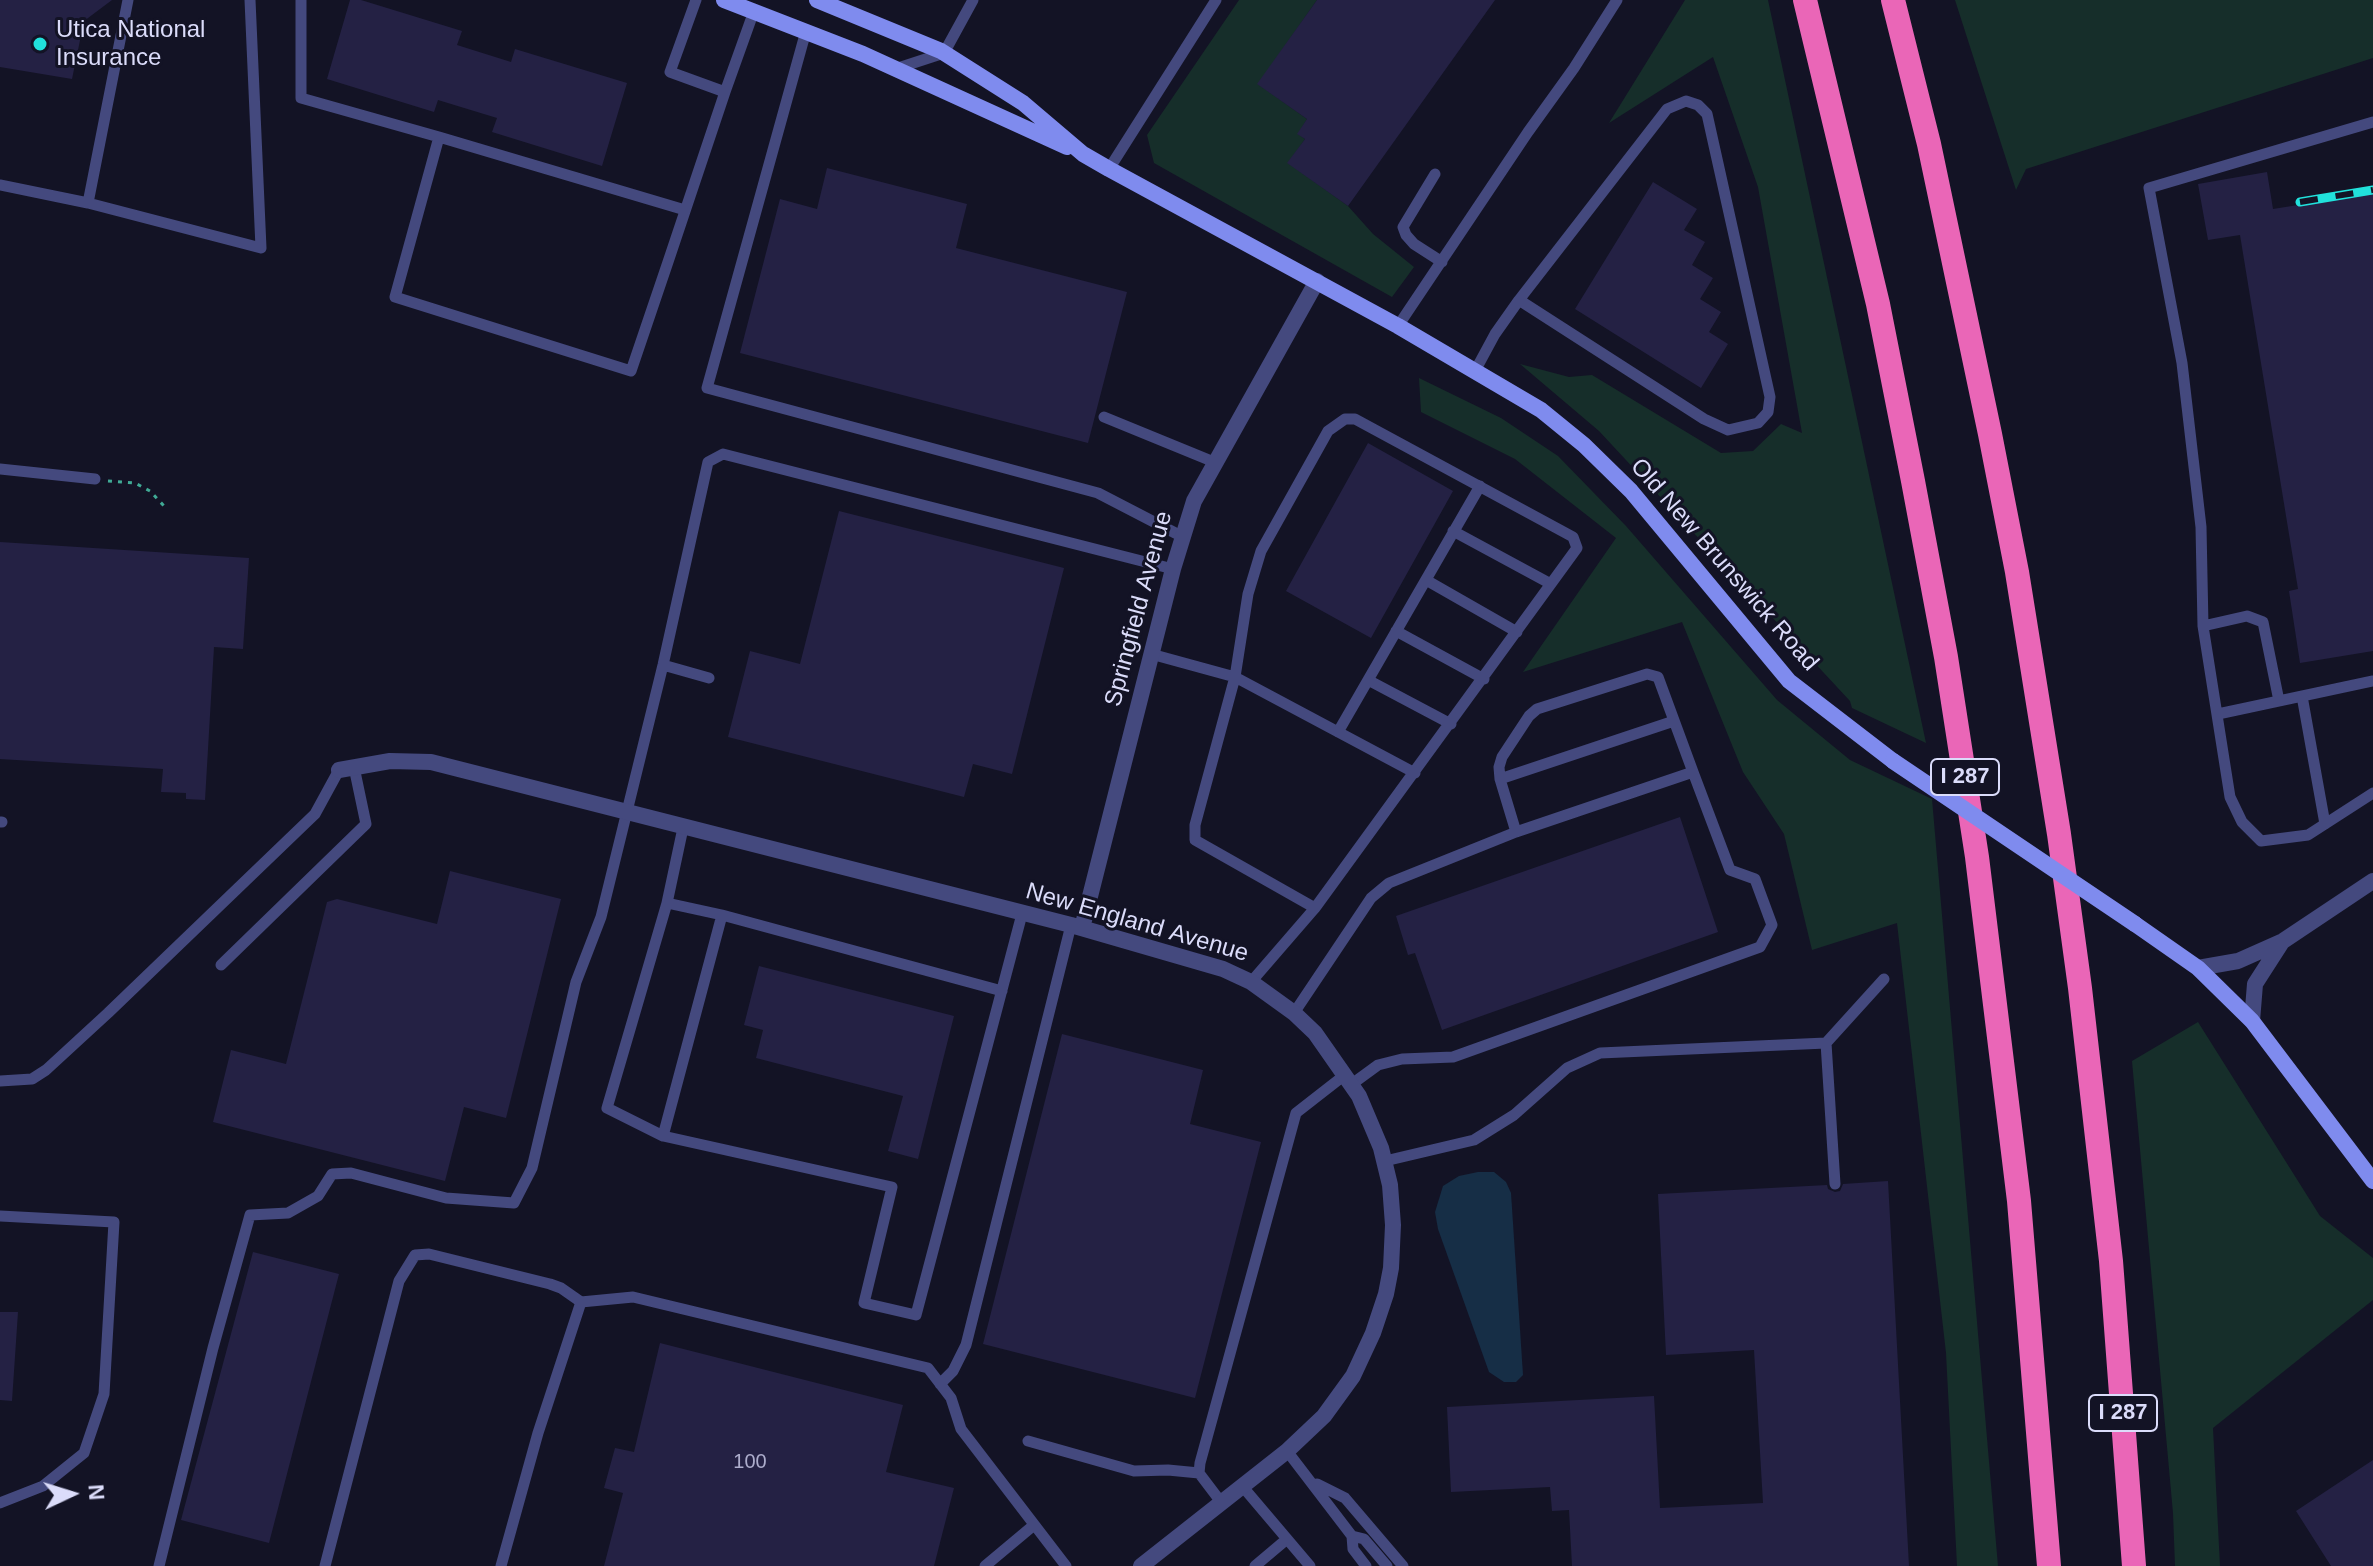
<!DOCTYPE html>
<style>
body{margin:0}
#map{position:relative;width:2373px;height:1566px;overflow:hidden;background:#131325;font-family:Arial,sans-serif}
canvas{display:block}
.north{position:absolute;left:32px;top:1454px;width:80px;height:80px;-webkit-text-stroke:6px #131325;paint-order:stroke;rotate:86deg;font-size:22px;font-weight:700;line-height:32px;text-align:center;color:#dbdcfa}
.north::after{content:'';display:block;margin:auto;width:28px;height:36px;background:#dbdcfa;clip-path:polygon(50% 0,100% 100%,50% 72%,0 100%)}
</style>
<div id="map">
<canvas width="2373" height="1566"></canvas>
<div class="north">N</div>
</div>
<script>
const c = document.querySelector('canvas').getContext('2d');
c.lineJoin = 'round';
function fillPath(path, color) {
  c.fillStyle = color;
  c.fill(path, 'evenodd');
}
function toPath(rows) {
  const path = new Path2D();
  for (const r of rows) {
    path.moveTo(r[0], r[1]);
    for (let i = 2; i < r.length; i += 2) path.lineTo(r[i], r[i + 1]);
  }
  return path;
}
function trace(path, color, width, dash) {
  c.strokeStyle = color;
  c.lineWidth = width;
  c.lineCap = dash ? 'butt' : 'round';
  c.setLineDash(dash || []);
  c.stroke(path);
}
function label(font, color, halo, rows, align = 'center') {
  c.font = font + ' Arial,sans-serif';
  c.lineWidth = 6;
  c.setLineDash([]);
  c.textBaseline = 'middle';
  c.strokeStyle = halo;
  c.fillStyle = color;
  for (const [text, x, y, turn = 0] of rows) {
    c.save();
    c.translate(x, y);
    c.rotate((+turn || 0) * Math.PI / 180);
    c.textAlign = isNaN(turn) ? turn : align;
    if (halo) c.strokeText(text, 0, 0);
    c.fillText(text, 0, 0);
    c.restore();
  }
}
fillPath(toPath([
 [1239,0,1317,0,1258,84,1307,119,1298,134,1305,139,1288,163,1348,206,1373,234,1414,267,1392,297,1154,163,1147,135],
 [1685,0,1768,0,1926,743,1852,708,1850,701,1599,431,1520,364,1569,377,1592,375,1721,453,1753,451,1781,424,1802,433,1758,187,1713,57,1609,123],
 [1955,0,2373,0,2373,58,2026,169,2016,190],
 [1419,378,1501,418,1558,456,1626,526,1777,700,1850,760,1932,799,1998,1566,1957,1566,1946,1353,1897,923,1812,950,1784,834,1743,772,1682,622,1523,672,1616,538,1515,459,1421,412],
 [2198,1022,2320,1216,2373,1258,2373,1300,2213,1428,2220,1566,2175,1566,2173,1513,2132,1061]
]), '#162e2a');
fillPath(toPath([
 [1478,1172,1494,1172,1506,1182,1511,1193,1523,1375,1516,1382,1504,1382,1489,1372,1438,1229,1435,1212,1443,1186,1459,1176]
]), '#162e46');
fillPath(toPath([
 [0,0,112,0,84,21,72,79,0,67],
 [350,0,361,0,462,31,457,45,511,62,515,49,627,83,602,166,492,132,497,118,438,100,434,112,327,79],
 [1317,0,1495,0,1348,206,1287,163,1305,139,1297,134,1307,119,1257,84],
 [827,168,967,204,956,248,1127,292,1088,443,740,353,780,199,817,209],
 [2267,172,2273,209,2373,193,2373,651,2300,663,2289,591,2298,589,2240,235,2208,240,2198,184],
 [1653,182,1697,209,1684,230,1705,242,1692,265,1713,278,1700,299,1721,312,1709,332,1728,344,1701,388,1575,309],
 [1368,443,1453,491,1371,638,1286,591],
 [839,511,1064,568,1012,774,973,764,964,797,728,737,750,651,800,664],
 [0,542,249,558,243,649,214,647,205,800,186,799,186,793,161,792,163,769,0,759],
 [1680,817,1718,932,1442,1030,1415,953,1408,955,1396,916],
 [450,871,561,899,506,1118,464,1107,445,1181,213,1122,231,1050,286,1064,327,902,337,899,437,924],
 [759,966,954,1016,918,1159,888,1151,903,1096,756,1058,763,1030,744,1025],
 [1062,1034,1203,1070,1190,1124,1261,1142,1195,1398,983,1344],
 [1888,1181,1909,1566,1572,1566,1569,1510,1552,1511,1550,1487,1451,1492,1447,1407,1654,1396,1660,1508,1763,1503,1754,1350,1666,1355,1658,1194,1827,1185,1828,1189,1835,1192,1840,1191,1843,1184],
 [253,1252,339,1274,269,1543,181,1520],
 [0,1312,18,1312,12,1401,0,1400],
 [660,1343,903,1405,886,1472,954,1488,934,1566,604,1566,623,1493,604,1488,615,1448,634,1452],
 [2373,1460,2373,1566,2331,1566,2296,1511]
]), '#242144');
trace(toPath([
 [108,481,135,483,150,491,164,506]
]), '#40aa95', 3, [4, 6]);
trace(toPath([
 [128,0,88,203,261,248,250,0],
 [301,0,301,98,439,137],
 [696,0,670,72,725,92,754,11],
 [806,31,707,388,1098,493,1181,536],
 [895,69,944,53,973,0],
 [2373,122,2149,188,2182,363,2201,527,2203,626,2230,797,2242,822,2261,841,2308,835,2373,793],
 [1109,169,1216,0],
 [1435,174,1403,227,1406,235,1414,244,1442,262],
 [0,185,88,203],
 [685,210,439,137,395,297,631,371,669,259,725,92],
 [1398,326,1528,132,1574,68,1617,0],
 [1475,371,1495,334,1519,300,1667,109,1686,101,1698,105,1707,114,1770,397,1768,412,1758,423,1728,430,1704,419,1519,300],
 [1104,417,1214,462],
 [0,469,95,479],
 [1453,531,1551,584],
 [1426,580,1517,632],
 [2203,626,2247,616,2263,622,2279,701],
 [1396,631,1484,679],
 [1151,654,1235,677,1415,773],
 [663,665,709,678],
 [1368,680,1451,724],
 [2302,696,2325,824],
 [2218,714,2373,681],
 [1338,732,1480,486],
 [1500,779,1674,721],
 [0,822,2,822],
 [683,828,667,903,722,915,663,1136,892,1187,864,1303,916,1315,1022,914],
 [722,915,1002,991],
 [221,965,366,824,354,767],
 [1251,982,1315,908,1577,548,1573,537,1355,419,1345,419,1328,431,1261,551,1248,594,1235,677,1195,825,1195,840,1315,908],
 [1294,1013,1371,898,1389,883,1516,832,1693,772,1658,677,1647,674,1537,709,1529,716,1502,757,1499,767,1500,779,1516,832],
 [1826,1043,1884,979],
 [0,1081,32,1079,46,1070,108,1013,315,814,339,770],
 [1352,1084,1378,1065,1402,1059,1453,1057,1760,947,1772,925,1755,879,1730,870,1693,772],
 [663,1136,607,1108,667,903],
 [1385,1161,1474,1140,1514,1115,1567,1068,1600,1053,1826,1043,1835,1184],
 [0,1216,114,1222,104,1394,84,1453,43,1486,0,1503],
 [581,1302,633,1297,928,1368,951,1398,961,1429,1066,1566],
 [940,1384,953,1371,966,1345,1071,925],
 [1028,1441,1134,1471,1168,1470,1199,1473],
 [1287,1451,1352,1536,1353,1549,1366,1566],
 [1317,1484,1345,1498,1403,1566],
 [1243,1487,1310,1566],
 [1221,1502,1199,1473,1200,1463,1296,1113,1346,1074],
 [1352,1536,1364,1539,1387,1566],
 [159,1566,213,1348,250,1215,288,1213,318,1196,332,1174,351,1173,446,1198,514,1203,532,1168,576,982,601,917,663,665,708,462,723,454,1173,569],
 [325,1566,399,1281,415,1255,429,1254,550,1284,561,1288,581,1302,538,1433,501,1566],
 [985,1566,1034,1525],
 [1255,1566,1287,1539]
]), '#44497e', 11);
trace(toPath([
 [339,770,390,761,431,762,1071,925,1223,969,1251,982,1294,1013,1315,1033,1359,1096,1381,1148,1390,1185,1393,1225,1391,1268,1386,1294,1373,1333,1353,1376,1324,1416,1287,1451,1141,1566],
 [1082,928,1173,569,1194,501,1317,281],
 [2198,968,2238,961,2283,941,2373,881],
 [2252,1021,2255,984,2282,942]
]), '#44497e', 16);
trace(toPath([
 [724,0,863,54,1067,147],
 [817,0,941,51,1023,103,1083,154,1109,169,1398,326,1541,410,1584,445,1631,491,1789,681,1893,761],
 [2135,924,2198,968,2252,1021,2373,1181]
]), '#7f8bee', 16);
trace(toPath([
 [1805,0,1878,304,1913,481,1946,657,1977,857,2019,1201,2049,1566],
 [1893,0,1929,144,1990,434,2017,572,2059,834,2080,988,2111,1261,2134,1566]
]), '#ea66b7', 24);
const rail = toPath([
 [2300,202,2373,190]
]);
trace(rail, '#21e1db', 9);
trace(rail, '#131325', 6, [18]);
trace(toPath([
 [1893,761,2135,924]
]), '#7f8bee', 16);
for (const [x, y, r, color] of [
 [40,44,8,"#21e1db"]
]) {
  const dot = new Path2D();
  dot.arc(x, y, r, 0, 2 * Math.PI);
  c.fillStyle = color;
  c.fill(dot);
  trace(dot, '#131325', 3);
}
label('20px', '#adadcc', null, [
 ["100",750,1462]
]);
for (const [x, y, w] of [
 [1965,777,68],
 [2123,1413,68]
]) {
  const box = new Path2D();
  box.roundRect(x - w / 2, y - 18, w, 36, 6);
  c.fillStyle = '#131325';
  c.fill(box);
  trace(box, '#dbdcfa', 2);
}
label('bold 22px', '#dbdcfa', null, [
 ["I 287",1965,777],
 ["I 287",2123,1413]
]);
label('24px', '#dbdcfa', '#131325', [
 ["Utica National",56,30],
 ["Insurance",56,58]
], 'left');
label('24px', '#dbdcfa', '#131325', [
 ["Old New Brunswick Road",1724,565,49],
 ["Springfield Avenue",1139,609,-75],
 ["New England Avenue",1137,923,16]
]);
</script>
